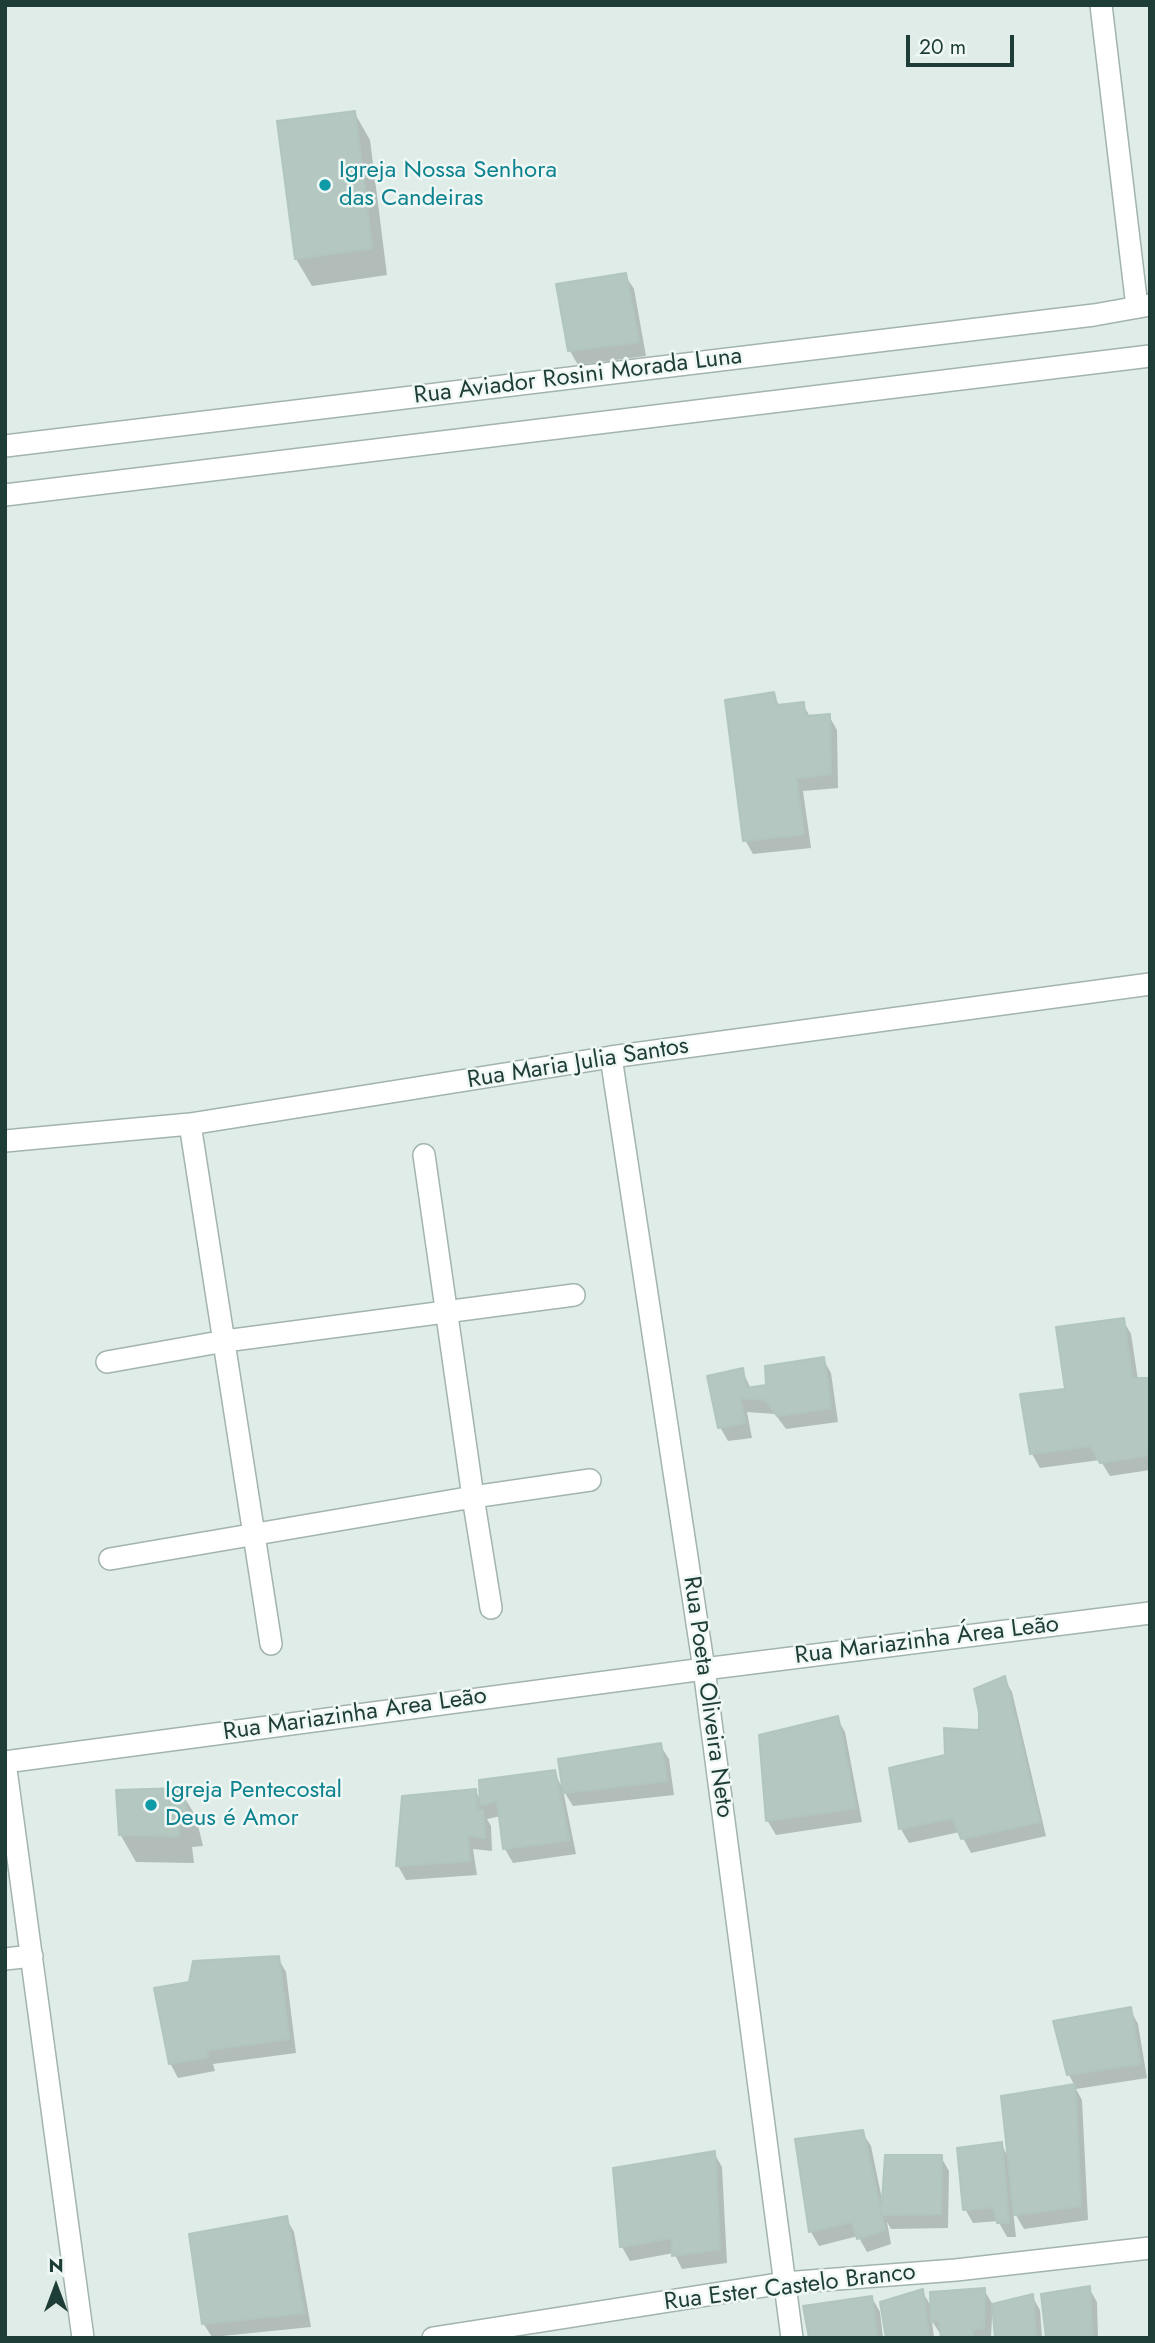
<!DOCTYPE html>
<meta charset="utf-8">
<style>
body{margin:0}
#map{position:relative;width:1155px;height:2343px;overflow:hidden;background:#dfece7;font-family:Jost,sans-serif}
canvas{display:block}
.frame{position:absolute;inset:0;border:7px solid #1f3d37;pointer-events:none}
.north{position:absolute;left:21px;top:2252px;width:70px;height:70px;-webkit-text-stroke:5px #f0f8f5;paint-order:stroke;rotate:0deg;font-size:19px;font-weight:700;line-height:28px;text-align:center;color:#1f3d37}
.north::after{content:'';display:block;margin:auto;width:24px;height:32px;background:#1f3d37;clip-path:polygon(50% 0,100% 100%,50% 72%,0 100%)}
.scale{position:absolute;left:906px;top:35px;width:108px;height:32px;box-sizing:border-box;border:4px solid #1f3d37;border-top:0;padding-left:9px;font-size:21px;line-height:24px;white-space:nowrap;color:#1f3d37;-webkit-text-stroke:5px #f0f8f5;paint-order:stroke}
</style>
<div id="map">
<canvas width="1155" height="2343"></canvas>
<div class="frame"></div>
<div class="north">N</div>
<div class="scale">20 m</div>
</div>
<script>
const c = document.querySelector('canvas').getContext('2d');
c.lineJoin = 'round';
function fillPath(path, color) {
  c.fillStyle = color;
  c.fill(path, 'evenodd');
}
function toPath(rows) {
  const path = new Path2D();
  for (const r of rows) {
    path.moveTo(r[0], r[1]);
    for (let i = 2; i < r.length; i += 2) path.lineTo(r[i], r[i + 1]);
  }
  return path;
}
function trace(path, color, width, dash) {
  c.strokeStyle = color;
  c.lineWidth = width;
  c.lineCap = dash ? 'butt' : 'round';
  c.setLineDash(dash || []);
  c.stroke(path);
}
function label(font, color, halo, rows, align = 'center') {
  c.font = font + ' Jost,sans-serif';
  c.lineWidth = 5;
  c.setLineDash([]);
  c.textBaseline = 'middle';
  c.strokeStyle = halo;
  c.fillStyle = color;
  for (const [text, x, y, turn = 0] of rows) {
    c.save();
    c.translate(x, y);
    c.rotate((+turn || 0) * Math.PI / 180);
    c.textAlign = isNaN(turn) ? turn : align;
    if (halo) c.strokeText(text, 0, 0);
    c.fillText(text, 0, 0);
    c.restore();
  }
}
fillPath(toPath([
 [354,112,370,140,387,275,312,286,296,259],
 [625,275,634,289,646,356,578,365,570,351],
 [773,694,780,707,803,704,810,717,829,716,837,730,838,788,803,791,811,848,753,854,745,840],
 [1123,1320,1131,1334,1138,1380,1150,1379,1150,1470,1110,1476,1100,1460,1040,1468,1032,1454],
 [823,1359,831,1373,838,1422,786,1429,775,1414,747,1412,752,1438,728,1441,720,1427,742,1370,751,1389,768,1386],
 [1004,1678,1012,1692,1046,1836,971,1853,960,1832,909,1843,901,1829,891,1769,947,1757,981,1731],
 [837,1718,845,1732,862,1822,776,1835,767,1820],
 [660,1745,669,1759,674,1795,573,1806,563,1790,576,1854,513,1863,505,1849,501,1816,487,1819,491,1826,492,1851,473,1849,477,1875,406,1880,398,1866,475,1790,481,1801,554,1772,564,1791],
 [180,1790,196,1817,203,1846,192,1847,194,1863,136,1862,120,1834],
 [278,1958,286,1972,296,2053,213,2064,215,2071,178,2078,170,2063,191,1984],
 [1130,2009,1138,2024,1147,2078,1076,2089,1082,2100,1088,2220,1024,2229,1013,2210,1016,2237,1007,2237,998,2221,973,2223,965,2209,1001,2144,1010,2160,1003,2098,1075,2086,1069,2075,1055,2023],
 [862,2132,871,2146,883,2204,941,2157,949,2171,948,2228,891,2229,887,2222,891,2244,867,2252,858,2236,819,2246,811,2232,797,2140],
 [714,2153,722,2167,727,2263,682,2269,674,2253,630,2261,622,2247,615,2169],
 [286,2218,294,2232,311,2327,212,2337,203,2323],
 [1089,2288,1097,2302,1098,2338,1048,2338],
 [984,2290,993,2305,1032,2296,1040,2310,1042,2338,996,2338,995,2316,992,2316,991,2338,943,2338,932,2321,934,2338,888,2338,922,2291,932,2308],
 [872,2298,880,2312,883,2338,811,2338]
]), '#0003');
const building = toPath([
 [355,111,372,248,295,259,277,121,355,111],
 [626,273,639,342,568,351,556,284,626,273],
 [774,692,777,705,804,702,805,716,830,714,831,774,796,778,804,834,743,841,725,700,774,692],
 [1124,1318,1132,1378,1150,1378,1150,1455,1100,1463,1091,1446,1030,1454,1020,1394,1065,1389,1056,1327,1124,1318],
 [824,1357,831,1408,777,1416,765,1400,740,1398,745,1423,718,1428,707,1376,743,1368,746,1388,766,1385,765,1366,824,1357],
 [1005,1676,1040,1822,961,1839,953,1818,899,1829,889,1768,945,1755,944,1728,979,1730,979,1712,974,1689,1005,1676],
 [838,1716,856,1808,766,1821,759,1735,838,1716],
 [661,1743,667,1781,563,1793,558,1759,661,1743],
 [555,1770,569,1840,503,1849,497,1801,480,1805,479,1780,555,1770],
 [181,1788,189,1819,178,1820,179,1836,119,1835,116,1790,181,1788],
 [476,1789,477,1811,483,1810,485,1838,467,1835,470,1861,396,1866,402,1796,476,1789],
 [279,1956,289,2039,207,2050,208,2057,169,2064,154,1988,189,1982,193,1961,279,1956],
 [1131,2007,1140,2064,1067,2075,1053,2021,1131,2007],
 [1075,2084,1081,2206,1014,2215,1001,2096,1075,2084],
 [863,2130,885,2230,857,2239,852,2222,809,2232,795,2139,863,2130],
 [1002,2142,1009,2223,997,2223,993,2207,963,2210,957,2148,1002,2142],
 [715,2151,720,2249,672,2256,672,2238,620,2247,613,2168,715,2151],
 [885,2155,942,2155,941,2214,881,2215,885,2155],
 [287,2216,304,2313,202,2324,189,2234,287,2216],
 [1090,2286,1092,2338,1046,2338,1041,2294,1090,2286],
 [985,2288,984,2328,973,2330,973,2338,941,2338,939,2320,931,2322,930,2292,985,2288],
 [923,2289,929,2338,886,2338,880,2302,923,2289],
 [1033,2294,1036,2338,995,2338,992,2304,1033,2294],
 [872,2296,877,2338,809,2338,803,2306,872,2296]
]);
fillPath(building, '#b4c7c0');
trace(building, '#b1c6bf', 2);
const minor = toPath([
 [1101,5,1137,307],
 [611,1057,704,1669,792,2338],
 [190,1124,271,1644],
 [5,1141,190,1124,611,1057,1150,984],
 [424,1155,473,1497,491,1608],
 [107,1362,225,1341,574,1295],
 [110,1559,473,1497,590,1480],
 [5,1762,704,1669,1150,1613],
 [5,1762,83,2338],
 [5,1959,32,1956],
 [433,2338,784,2283,956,2270,1150,2248]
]);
const tertiary = toPath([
 [5,446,1094,315,1150,305],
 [5,495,1150,356]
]);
trace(minor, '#a2b4af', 24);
trace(tertiary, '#a2b4af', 24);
trace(minor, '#fff', 21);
trace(tertiary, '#fff', 21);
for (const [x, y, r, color] of [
 [325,185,7,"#0f9aa8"],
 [151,1805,7,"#0f9aa8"]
]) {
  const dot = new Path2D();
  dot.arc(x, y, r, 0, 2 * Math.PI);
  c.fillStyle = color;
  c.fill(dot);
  trace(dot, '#f0f8f5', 2.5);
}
label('24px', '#0d838f', '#f0f8f5', [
 ["Igreja Nossa Senhora",339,171],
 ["das Candeiras",339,199],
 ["Igreja Pentecostal",165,1791],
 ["Deus é Amor",165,1819]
], 'left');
label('24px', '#1f3d37', '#f0f8f5', [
 ["Rua Aviador Rosini Morada Luna",578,377,-7],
 ["Rua Maria Julia Santos",578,1064,-9],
 ["Rua Mariazinha Área Leão",927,1641,-7],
 ["Rua Poeta Oliveira Neto",707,1697,82],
 ["Rua Mariazinha Area Leão",355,1715,-8],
 ["Rua Ester Castelo Branco",790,2288,-7]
]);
</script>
